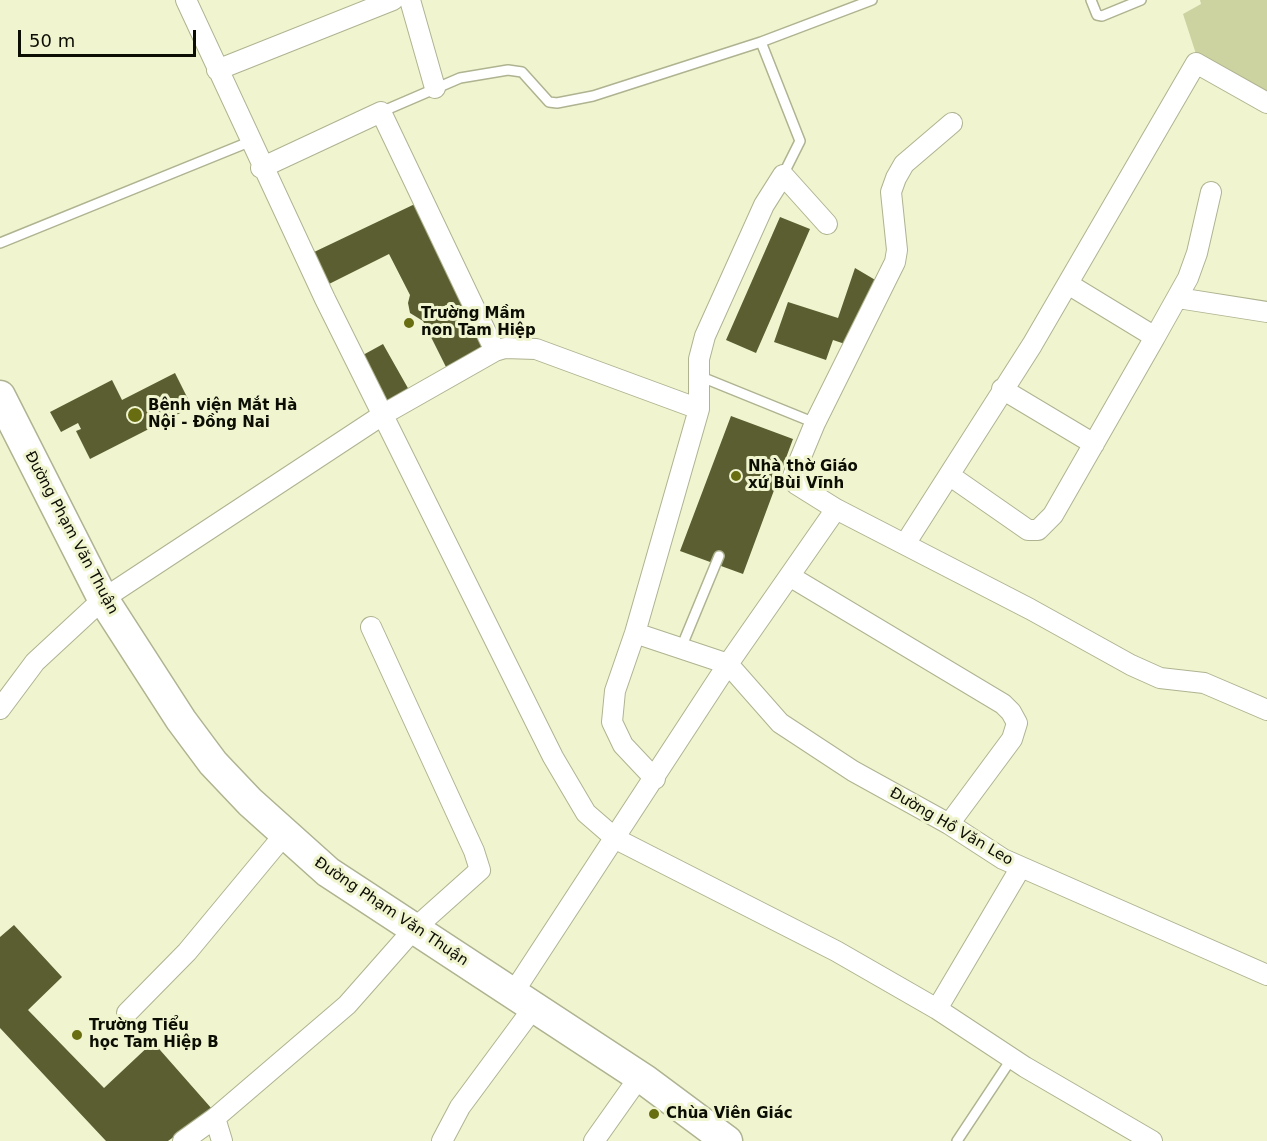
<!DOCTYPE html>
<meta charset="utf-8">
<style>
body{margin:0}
#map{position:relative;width:1267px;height:1141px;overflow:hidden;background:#f0f5d0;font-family:"DejaVu Sans",sans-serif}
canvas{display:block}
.scale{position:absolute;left:18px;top:30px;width:178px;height:27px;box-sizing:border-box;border:3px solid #0c0d03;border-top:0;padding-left:8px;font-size:18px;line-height:21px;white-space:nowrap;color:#0c0d03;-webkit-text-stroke:4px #f0f5d0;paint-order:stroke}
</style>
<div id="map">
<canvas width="1267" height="1141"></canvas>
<div class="scale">50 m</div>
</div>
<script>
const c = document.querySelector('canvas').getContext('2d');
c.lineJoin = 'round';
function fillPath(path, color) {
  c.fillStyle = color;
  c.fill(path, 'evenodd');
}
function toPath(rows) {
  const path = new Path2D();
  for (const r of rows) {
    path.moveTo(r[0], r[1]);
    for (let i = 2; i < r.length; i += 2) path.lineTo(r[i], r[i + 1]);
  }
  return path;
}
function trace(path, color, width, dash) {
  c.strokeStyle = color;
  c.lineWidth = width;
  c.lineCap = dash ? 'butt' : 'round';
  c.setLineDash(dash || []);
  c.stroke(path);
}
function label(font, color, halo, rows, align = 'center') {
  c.font = font + ' "DejaVu Sans",sans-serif';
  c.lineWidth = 6;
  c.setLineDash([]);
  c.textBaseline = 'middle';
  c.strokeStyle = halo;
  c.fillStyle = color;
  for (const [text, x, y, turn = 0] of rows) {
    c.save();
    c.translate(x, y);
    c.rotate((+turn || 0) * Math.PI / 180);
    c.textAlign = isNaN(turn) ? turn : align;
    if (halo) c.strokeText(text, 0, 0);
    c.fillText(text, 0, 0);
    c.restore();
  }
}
fillPath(toPath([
 [1200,0,1267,0,1267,93,1196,54,1183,14,1201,4]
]), '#cdd2a1');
fillPath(toPath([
 [417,203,484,348,447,369,423,321,410,313,408,303,410,295,389,254,327,285,312,253],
 [780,217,810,229,756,353,726,340],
 [855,268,877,281,845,344,833,340,826,360,774,342,788,302,838,318],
 [383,344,409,390,387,403,363,355],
 [175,373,192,407,90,459,76,431,81,429,78,423,61,432,50,412,112,380,122,400],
 [731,416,793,439,743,574,680,551],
 [14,925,62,977,28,1010,104,1088,153,1042,212,1109,168,1141,106,1141,0,1028,0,937]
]), '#5a5e30');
const lane = toPath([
 [1091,0,1097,15,1102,16,1141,0],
 [761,42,872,0],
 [381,112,460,78,508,70,522,72,549,102,557,103,593,96,761,42,800,141,783,175],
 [0,243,249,142],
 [699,376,815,423],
 [681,648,719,556],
 [957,1141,1012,1058]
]);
const street = toPath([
 [186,0,325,299,553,757,586,813,616,839,836,951,937,1009,1025,1067,1152,1141],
 [410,0,435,88],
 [217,70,393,0],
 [261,168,381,112,495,351],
 [1178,298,1267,312],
 [1155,337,1188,278,1197,253,1211,192],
 [1002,389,1094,444],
 [949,475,1028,530,1038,530,1053,515,1155,337,1068,284],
 [836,509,1030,609,1131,665,1160,678,1204,683,1267,710],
 [905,544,1032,345,1196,63,1267,103],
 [791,577,1003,704,1011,712,1017,723,1012,739,949,824],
 [635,633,728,664],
 [728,664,780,723,853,771,949,824,1003,859,1267,975],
 [0,709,35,662,103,599,384,414,495,351,505,348,536,349,699,409],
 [655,779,623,745,612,722,615,691,635,633,699,409,699,359,705,336,764,205,783,175,827,224],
 [513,993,728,664,836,509,796,484,793,476,815,423,895,262,897,250,891,192,896,178,904,164,952,123],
 [937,1009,1021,867],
 [127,1013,187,952,284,835],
 [215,1118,222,1141],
 [183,1141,215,1118,347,1005,414,929,480,870,474,851,371,627],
 [442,1141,460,1107,534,1007],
 [594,1141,640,1076]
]);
const primary = toPath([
 [0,396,103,599,181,720,213,763,250,802,328,872,645,1080,727,1141]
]);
trace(lane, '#afb390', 12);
trace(street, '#afb390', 22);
trace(primary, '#afb390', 33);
trace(lane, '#fff', 9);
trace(street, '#fff', 20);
trace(primary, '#fff', 30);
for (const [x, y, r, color] of [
 [409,323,6,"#686d11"],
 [135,415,8,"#686d11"],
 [736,476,6,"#686d11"],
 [77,1035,6,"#686d11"],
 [654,1114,6,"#686d11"]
]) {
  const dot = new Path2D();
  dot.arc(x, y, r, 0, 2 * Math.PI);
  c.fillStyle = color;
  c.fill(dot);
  trace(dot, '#f0f5d0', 2);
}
label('bold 15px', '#0c0d03', '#f0f5d0', [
 ["Trường Mầm",421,314],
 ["non Tam Hiệp",421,331],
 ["Bệnh viện Mắt Hà",148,406],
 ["Nội - Đồng Nai",148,423],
 ["Nhà thờ Giáo",748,467],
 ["xứ Bùi Vĩnh",748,484],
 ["Trường Tiểu",89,1026],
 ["học Tam Hiệp B",89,1043],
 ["Chùa Viên Giác",666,1114]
], 'left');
label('15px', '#0c0d03', '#f0f5d0', [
 ["Đường Phạm Văn Thuận",71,533,62],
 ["Đường Hồ Văn Leo",951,827,30],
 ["Đường Phạm Văn Thuận",391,912,34]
]);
</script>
